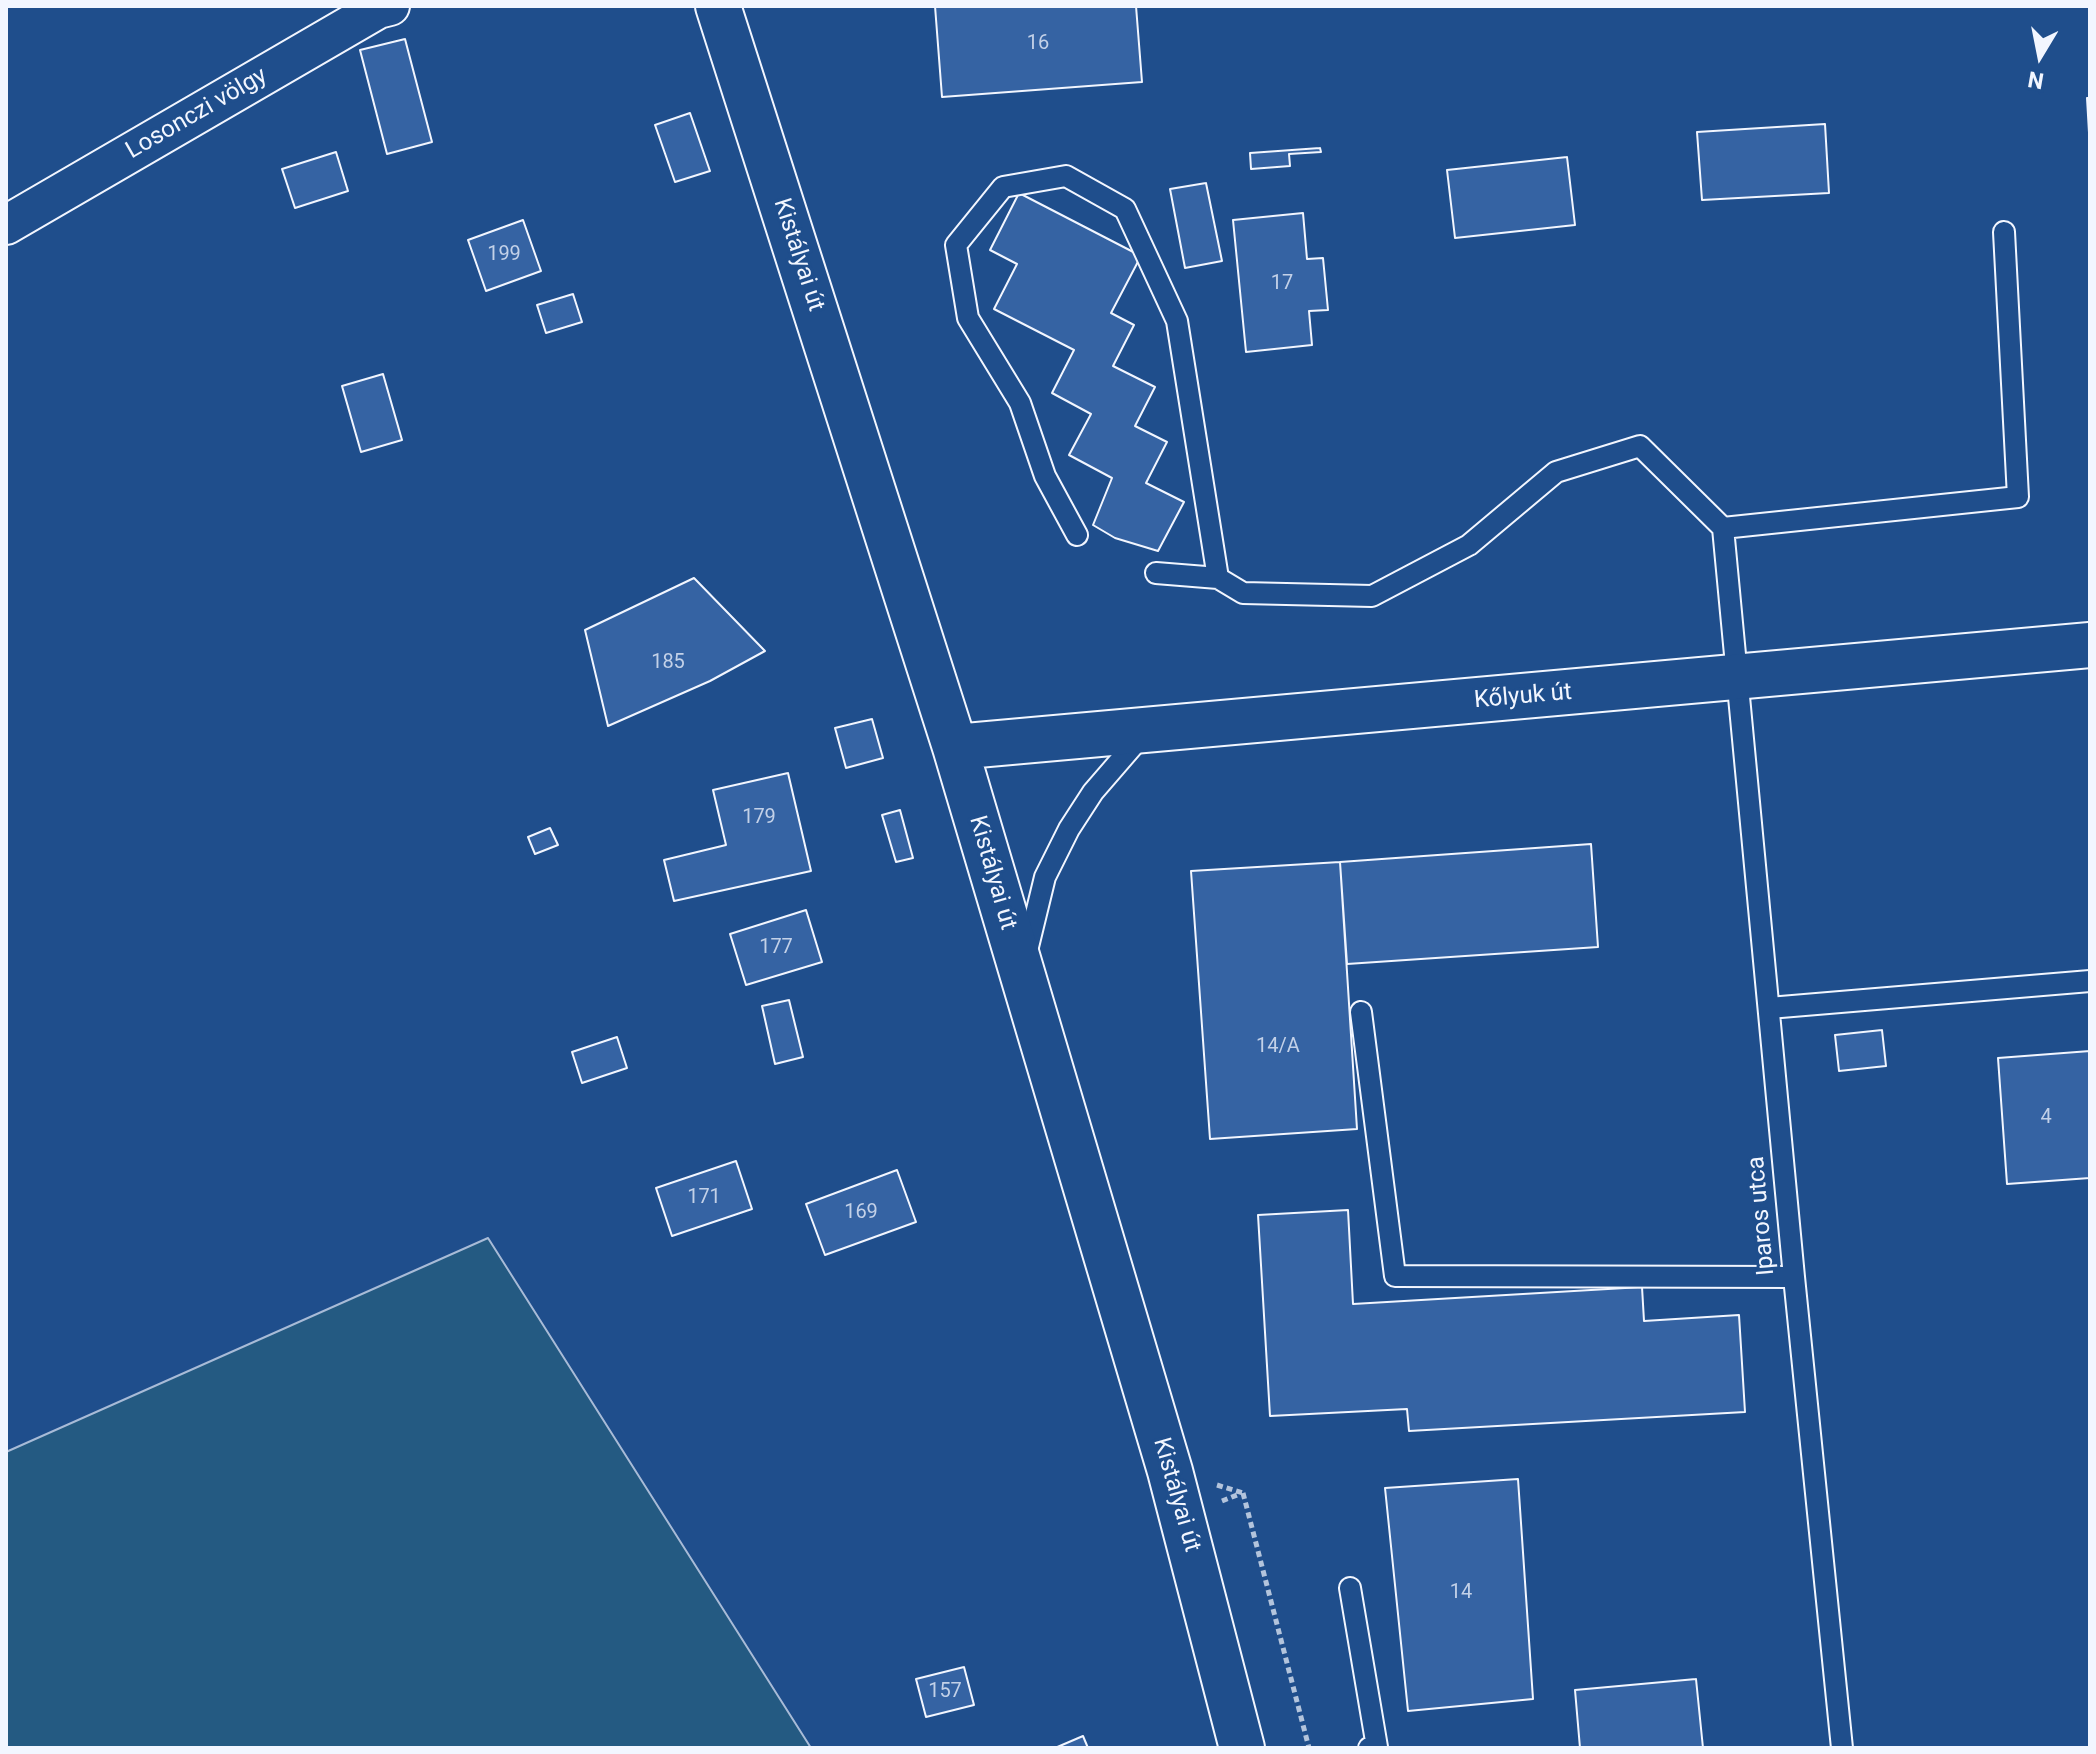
<!DOCTYPE html>
<meta charset="utf-8">
<style>
body{margin:0}
#map{position:relative;width:2096px;height:1754px;overflow:hidden;background:#1f4e8c;font-family:Roboto,sans-serif}
canvas{display:block}
.frame{position:absolute;inset:0;border:8px solid #f2f6ff;pointer-events:none}
.north{position:absolute;left:2000px;top:16px;width:80px;height:80px;-webkit-text-stroke:6px #1f4e8c;paint-order:stroke;rotate:190deg;font-size:22px;font-weight:700;line-height:32px;text-align:center;color:#f2f6ff}
.north::after{content:'';display:block;margin:auto;width:28px;height:36px;background:#f2f6ff;clip-path:polygon(50% 0,100% 100%,50% 72%,0 100%)}
</style>
<div id="map">
<canvas width="2096" height="1754"></canvas>
<div class="frame"></div>
<div class="north">N</div>
</div>
<script>
const c = document.querySelector('canvas').getContext('2d');
c.lineJoin = 'round';
function fillPath(path, color) {
  c.fillStyle = color;
  c.fill(path, 'evenodd');
}
function toPath(rows) {
  const path = new Path2D();
  for (const r of rows) {
    path.moveTo(r[0], r[1]);
    for (let i = 2; i < r.length; i += 2) path.lineTo(r[i], r[i + 1]);
  }
  return path;
}
function trace(path, color, width, dash) {
  c.strokeStyle = color;
  c.lineWidth = width;
  c.lineCap = dash ? 'butt' : 'round';
  c.setLineDash(dash || []);
  c.stroke(path);
}
function label(font, color, halo, rows, align = 'center') {
  c.font = font + ' Roboto,sans-serif';
  c.lineWidth = 6;
  c.setLineDash([]);
  c.textBaseline = 'middle';
  c.strokeStyle = halo;
  c.fillStyle = color;
  for (const [text, x, y, turn = 0] of rows) {
    c.save();
    c.translate(x, y);
    c.rotate((+turn || 0) * Math.PI / 180);
    c.textAlign = isNaN(turn) ? turn : align;
    if (halo) c.strokeText(text, 0, 0);
    c.fillText(text, 0, 0);
    c.restore();
  }
}
const green = toPath([
 [488,1238,811,1748,6,1748,6,1452,488,1238]
]);
fillPath(green, '#245a82');
trace(green, '#a8bbd7', 2);
const building = toPath([
 [935,6,1136,6,1142,82,942,97,935,6],
 [405,39,432,142,387,154,360,50,405,39],
 [2087,98,2090,98,2090,150,2087,98],
 [690,113,710,171,675,182,655,125,690,113],
 [1825,124,1829,193,1702,200,1697,132,1825,124],
 [1320,148,1321,152,1289,154,1290,166,1251,169,1250,153,1320,148],
 [336,152,348,191,295,208,282,169,336,152],
 [1567,157,1575,225,1455,238,1447,170,1567,157],
 [1206,183,1222,261,1185,268,1170,189,1206,183],
 [1019,193,1141,256,1111,313,1134,325,1113,366,1155,387,1135,426,1167,442,1146,483,1184,502,1158,551,1115,538,1093,525,1112,478,1069,455,1091,414,1052,393,1074,350,994,309,1017,264,990,250,1019,193],
 [1303,213,1307,259,1323,258,1328,310,1309,311,1312,345,1246,352,1233,220,1303,213],
 [523,220,541,271,486,291,468,240,523,220],
 [573,294,582,322,546,333,537,305,573,294],
 [383,374,402,440,361,452,342,386,383,374],
 [694,578,765,651,710,681,608,726,585,630,694,578],
 [872,719,883,758,846,768,835,728,872,719],
 [788,773,811,871,674,901,664,860,726,845,713,790,788,773],
 [900,810,913,858,896,862,882,815,900,810],
 [550,828,558,845,535,854,528,837,550,828],
 [1591,844,1598,947,1347,964,1340,862,1591,844],
 [1340,862,1357,1129,1210,1139,1191,871,1340,862],
 [806,910,822,962,746,985,730,934,806,910],
 [789,1000,803,1057,775,1064,762,1006,789,1000],
 [1882,1030,1886,1066,1839,1071,1835,1035,1882,1030],
 [617,1037,627,1068,582,1083,572,1052,617,1037],
 [2090,1051,2090,1178,2007,1184,1998,1058,2090,1051],
 [736,1161,752,1209,672,1236,656,1188,736,1161],
 [897,1170,916,1222,825,1255,806,1204,897,1170],
 [1348,1210,1353,1304,1642,1287,1644,1321,1739,1315,1745,1412,1409,1431,1407,1409,1270,1416,1258,1215,1348,1210],
 [1518,1479,1533,1699,1408,1711,1385,1488,1518,1479],
 [964,1667,974,1705,926,1717,916,1679,964,1667],
 [1696,1679,1703,1748,1580,1748,1575,1690,1696,1679],
 [1083,1736,1088,1748,1055,1748,1083,1736]
]);
fillPath(building, '#3563a3');
trace(building, '#f2f6ff', 2);
const service = toPath([
 [1723,528,2018,497,2004,232],
 [1077,535,1045,476,1020,403,968,318,956,245,1003,187,1066,176,1125,209,1177,321,1218,578,1243,593,1372,596,1469,545,1556,472,1640,446,1723,528,1794,1277,1842,1748],
 [1156,573,1218,578],
 [1026,955,1045,877,1069,829,1093,792,1144,733],
 [1769,1008,2090,981],
 [1361,1012,1395,1276,1794,1277],
 [1350,1588,1377,1747,1369,1748]
]);
const minor = toPath([
 [6,225,378,9,390,6]
]);
const secondary = toPath([
 [718,6,955,747,1170,1471,1242,1748],
 [955,747,2090,645]
]);
trace(service, '#f2f6ff', 24);
trace(minor, '#f2f6ff', 42);
trace(secondary, '#f2f6ff', 48);
trace(toPath([
 [1217,1485,1243,1493],
 [1243,1493,1309,1748],
 [1222,1501,1242,1493]
]), '#b3c4dc', 5, [6, 4]);
trace(service, '#1f4e8c', 20);
trace(minor, '#1f4e8c', 38);
trace(secondary, '#1f4e8c', 44);
label('20px', '#c3d1e8', null, [
 ["16",1038,44],
 ["199",504,255],
 ["17",1282,284],
 ["185",668,663],
 ["179",759,818],
 ["177",776,948],
 ["14/A",1278,1047],
 ["4",2046,1118],
 ["171",704,1198],
 ["169",861,1213],
 ["14",1461,1593],
 ["157",945,1692]
]);
label('24px', '#f2f6ff', '#1f4e8c', [
 ["Losonczi völgy",197,114,-30],
 ["Kistályai út",798,255,72],
 ["Kőlyuk út",1523,697,-5],
 ["Kistályai út",992,873,74],
 ["Iparos utca",1762,1216,-95],
 ["Kistályai út",1176,1495,74]
]);
</script>
